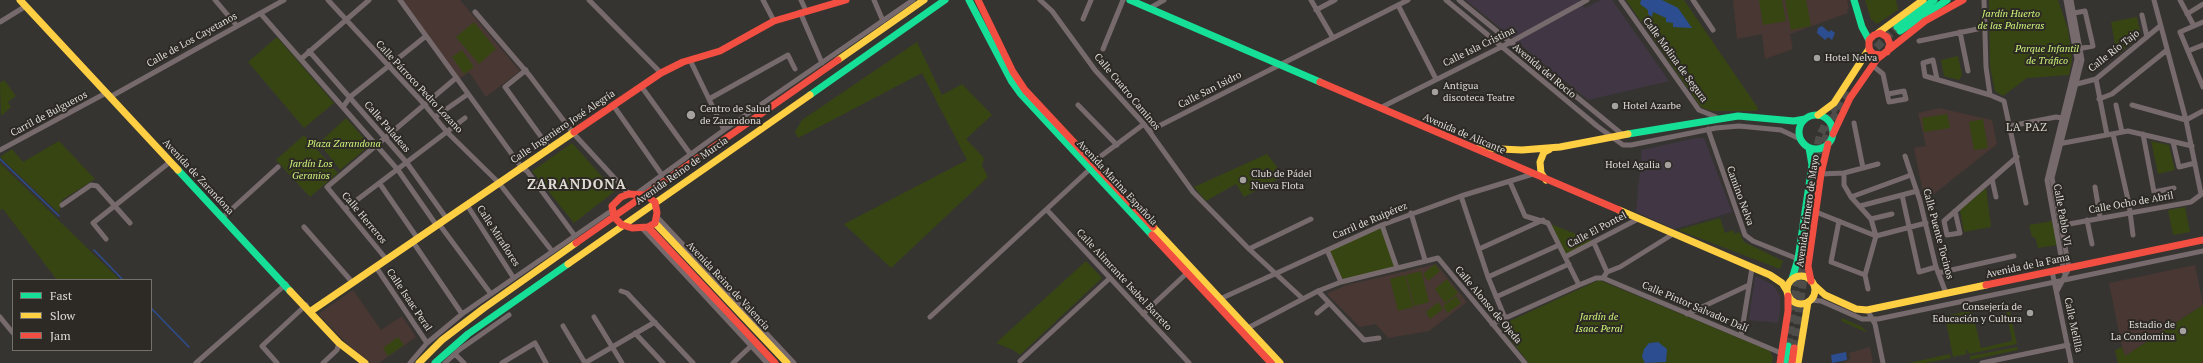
<!DOCTYPE html>
<meta charset="utf-8">
<style>
body{margin:0}
#map{position:relative;width:2203px;height:363px;overflow:hidden;background:#363431;font-family:"PT Serif",serif}
canvas{display:block}
.legend{position:absolute;left:12px;top:279px;width:140px;height:72px;box-sizing:border-box;background:#2d2a25;border:1px solid #74716d;margin:0;padding:5px 7px;list-style:none;font-size:12px;color:#dfdcd9}
.legend li{display:flex;align-items:center;gap:8px;height:20px}
.legend b{width:20px;border:1px solid #74716d}
</style>
<div id="map">
<canvas width="2203" height="363"></canvas>
<ul class="legend">
<li><b style="height:5px;background:#16e098"></b>Fast</li>
<li><b style="height:5px;background:#ffcf43"></b>Slow</li>
<li><b style="height:5px;background:#f24e42"></b>Jam</li>
</ul>
</div>
<script>
const c = document.querySelector('canvas').getContext('2d');
c.lineJoin = 'round';
function fillPath(path, color) {
  c.fillStyle = color;
  c.fill(path, 'evenodd');
}
function toPath(rows) {
  const path = new Path2D();
  for (const r of rows) {
    if (r.length === 3) {
      path.moveTo(r[0] + r[2], r[1]);
      path.arc(r[0], r[1], r[2], 0, 2 * Math.PI);
      continue;
    }
    path.moveTo(r[0], r[1]);
    for (let i = 2; i < r.length; i += 2) path.lineTo(r[i], r[i + 1]);
  }
  return path;
}
function trace(path, color, width, dash) {
  c.strokeStyle = color;
  c.lineWidth = width;
  c.lineCap = dash ? 'butt' : 'round';
  c.setLineDash(dash || []);
  c.stroke(path);
}
function label(font, color, halo, rows, align = 'center') {
  c.font = font + ' "PT Serif",serif';
  c.lineWidth = 4;
  c.setLineDash([]);
  c.textBaseline = 'middle';
  c.strokeStyle = halo;
  c.fillStyle = color;
  for (const [text, x, y, turn = 0] of rows) {
    c.save();
    c.translate(x, y);
    c.rotate((+turn || 0) * Math.PI / 180);
    c.textAlign = isNaN(turn) ? turn : align;
    if (halo) c.strokeText(text, 0, 0);
    c.fillText(text, 0, 0);
    c.restore();
  }
}
fillPath(toPath([
 [1466,0,1579,0,1585,8,1601,0,1612,0,1669,81,1588,100],
 [1696,138,1704,138,1732,212,1674,229,1636,212,1642,150],
 [1755,276,1773,285,1780,296,1780,311,1778,323,1749,320]
]), '#413744');
fillPath(toPath([
 [402,0,460,0,520,71,486,97,469,72,459,79],
 [1733,0,1847,0,1849,9,1847,10,1848,13,1790,34,1793,49,1765,59,1762,34,1737,39],
 [1939,108,1992,120,1997,144,1934,194,1924,198,1914,148,1926,146,1918,113],
 [1436,264,1467,302,1429,331,1388,338,1376,324,1360,327,1328,295,1328,293,1347,285],
 [2195,265,2203,305,2124,357,2109,283],
 [353,290,381,330,402,316,416,337,379,363,370,363,361,358,318,314],
 [1870,347,1873,363,1843,363,1850,359,1849,353]
]), '#483732');
fillPath(toPath([
 [1626,0,1684,0,1758,108,1757,111,1711,111,1701,107],
 [1759,0,1782,0,1786,21,1763,25],
 [1785,0,1806,0,1811,26,1791,30],
 [1865,0,1896,0,1898,10,1877,24,1871,19],
 [1989,0,2058,0,2068,29,2072,60,2069,75,2027,78,2003,96,1995,91,1990,67],
 [2137,17,2141,36,2117,55,2111,22],
 [474,22,496,49,479,64,456,37],
 [277,37,334,103,304,128,248,62],
 [917,42,942,95,962,84,992,115,966,139,984,158,982,166,988,177,891,268,844,224,967,160,922,73,798,138,795,132,802,120],
 [462,50,474,67,464,74,452,57],
 [1958,56,1962,75,1959,80,1944,76,1941,60],
 [4,80,16,96,8,102,11,107,1,116,0,83],
 [1947,114,1950,128,1924,132,1922,118],
 [346,118,370,145,340,170,319,143],
 [1983,119,1988,148,1974,150,1969,122],
 [304,135,338,173,310,197,276,160],
 [59,141,95,179,62,200,59,213,0,157,12,149,23,162],
 [2151,141,2169,145,2175,170,2158,174],
 [572,143,615,191,574,223,532,171],
 [1267,154,1284,176,1244,197,1236,184,1206,201,1194,187],
 [0,163,120,280,57,280,3,209,0,210],
 [1986,188,1991,227,1964,232,1960,210],
 [2185,207,2190,232,2173,235,2168,210],
 [1720,218,1725,233,1733,230,1735,234,1739,232,1744,242,1783,261,1780,269,1678,230],
 [2052,221,2057,245,2038,248,2035,237,2032,237,2029,225],
 [1548,223,1596,242,1565,257],
 [1382,225,1397,268,1341,282,1327,250],
 [1086,261,1102,278,1020,355,1013,350,996,343],
 [1435,264,1440,271,1428,281,1423,274],
 [1421,271,1429,302,1414,306,1406,275],
 [1405,275,1413,307,1398,311,1390,279],
 [1447,279,1452,286,1440,296,1435,289],
 [1599,280,1770,351,1773,357,1772,363,1529,363,1500,327,1501,325],
 [1453,286,1458,293,1445,303,1440,296],
 [1456,296,1461,303,1448,313,1443,306],
 [1438,302,1443,309,1430,319,1426,312],
 [2005,303,2008,303,2017,344,1969,354,1968,350,1966,350,1967,354,1953,357,1945,316,1972,310,1981,348,2012,341],
 [2203,305,2203,363,2118,363,2115,350,2122,347,2125,356],
 [1842,318,1862,327,1868,333,1841,321],
 [398,337,404,345,388,356,383,348],
 [2017,347,2018,350,1970,360,1970,356],
 [1950,354,1951,358,1925,363,1909,363]
]), '#374513');
fillPath(toPath([
 [1641,0,1662,0,1678,8,1692,28,1673,27,1673,23,1666,22,1666,18,1653,12,1652,17,1648,14,1648,10,1640,4],
 [1822,26,1829,32,1831,30,1835,33,1832,40,1828,37,1825,40,1817,33,1818,28],
 [1658,342,1667,349,1666,362,1645,363,1642,357,1644,349,1649,343],
 [1846,352,1847,360,1832,363,1831,355]
]), '#2c4d8f');
trace(toPath([
 [0,159,59,216],
 [94,250,123,280],
 [151,308,189,347]
]), '#2c4d8f', 1.5);
trace(toPath([
 [1868,56,1897,27],
 [1819,166,1826,137,1836,113,1850,91],
 [1813,168,1820,135,1838,101],
 [1788,346,1800,262],
 [1794,348,1806,259]
]), '#4f4d4a', 8, [8, 4]);
trace(toPath([
 [215,0,237,26],
 [328,0,424,104,447,132,499,183,552,251],
 [400,0,522,168,527,171,575,236],
 [589,0,661,73],
 [763,0,774,21],
 [801,0,806,11],
 [874,0,883,21],
 [1040,0,1052,11,1095,70,1144,124,1193,192,1249,249,1303,299],
 [1311,0,1333,38],
 [1446,0,1597,126,1623,145,1631,145,1716,128,1739,126,1781,130,1800,139],
 [1459,0,1623,135],
 [1621,0,1699,110,1716,117],
 [1693,0,1713,30],
 [1984,0,1986,67,1990,95,2004,101,2026,203],
 [2154,0,2186,120,2201,194],
 [2180,0,2194,26],
 [1398,5,1436,79],
 [1150,8,1164,0],
 [1316,10,1335,0],
 [475,12,530,76,573,133,629,194],
 [800,12,822,63],
 [2074,13,2085,11,2093,46,2078,49],
 [261,14,398,170,437,226],
 [2187,14,2203,4],
 [2142,15,2147,37],
 [1083,19,1091,0],
 [0,22,26,6],
 [2203,22,2180,32,2203,87],
 [1960,32,1968,71],
 [1919,41,1987,27],
 [1103,49,1123,0],
 [309,51,407,163,447,219],
 [2188,51,2203,45],
 [301,59,369,0],
 [690,60,724,130],
 [1872,65,1883,74,1889,102,1906,99,1904,91,1888,94],
 [526,70,505,87,550,149],
 [1937,79,1933,60,1923,63,1925,76,1990,95],
 [2096,79,2107,135],
 [2077,84,2096,79,2160,26],
 [641,86,691,155],
 [110,97,284,0],
 [709,99,788,55,795,69],
 [2099,99,2112,94,2167,50],
 [613,105,662,175],
 [1078,105,1117,145],
 [2116,105,2122,132],
 [2132,105,2186,120,2203,111],
 [343,107,350,97,426,36],
 [1380,108,1509,43,1587,0],
 [435,117,468,94],
 [1854,123,1863,168],
 [2010,126,2056,117,2062,118],
 [1708,129,1745,235,1753,241,1798,259],
 [1149,131,1408,0],
 [2113,134,2129,204,2133,235],
 [2143,134,2154,192,2174,188],
 [2173,142,2179,167,2195,163],
 [2058,144,2128,131,2192,146],
 [0,150,106,93],
 [1905,156,1920,201,1936,267,1946,293],
 [1844,173,1878,164],
 [1821,174,1844,173,1844,185,1851,197,1871,219,1876,236],
 [1992,179,1996,197],
 [1510,182,1525,216,1548,223,1579,285],
 [380,184,418,239],
 [2095,187,2100,217],
 [636,194,724,130,913,0],
 [1902,195,1919,272,1936,267],
 [1461,196,1488,277,1505,318],
 [1851,197,1911,175],
 [62,205,91,185,97,186,130,223],
 [467,205,513,277],
 [1860,206,1917,191],
 [345,209,465,118],
 [1047,210,1189,363],
 [1955,211,1960,233,1947,235,1944,221,2017,157],
 [1816,212,1876,236],
 [1411,213,1425,260],
 [657,217,794,363],
 [222,218,278,167],
 [1871,219,1892,214],
 [2087,220,2092,244],
 [1839,221,1831,262,1865,275],
 [439,224,491,294],
 [1382,225,1397,268],
 [2058,226,2191,202,2203,193],
 [304,227,353,283],
 [642,228,767,363],
 [1876,236,1926,223],
 [106,239,93,223,170,162],
 [413,242,462,314],
 [1594,243,1607,272],
 [1249,249,1311,219],
 [1479,249,1543,220],
 [1327,250,1341,282],
 [1565,257,1638,219],
 [387,260,327,187,456,78],
 [376,267,427,343],
 [2052,271,2071,363],
 [2064,272,2047,180,2077,59,2066,0],
 [1938,273,2014,256],
 [1488,277,1559,245],
 [1603,278,1607,272,1620,267,1673,234],
 [1868,289,1865,275,1876,236],
 [621,291,627,293,693,363],
 [1318,291,1364,340,1379,338],
 [2057,291,2069,268,2052,178,2082,60,2071,0],
 [1496,297,1569,264],
 [1220,299,1382,225,1461,196,1533,174],
 [1810,300,1821,301,1862,319,1878,319,2203,251],
 [1317,313,1328,304],
 [1143,314,1187,273],
 [1687,314,1749,285],
 [1870,315,1875,324,1883,363],
 [0,317,13,333],
 [594,317,622,363],
 [930,317,1090,169,1093,162,1144,124],
 [1492,324,1579,285,1596,278,1603,278,1781,353],
 [563,326,585,363],
 [1246,329,1318,291,1341,282,1438,258,1525,363],
 [635,333,663,363],
 [1741,336,1752,268],
 [455,354,464,363],
 [1020,361,1110,278],
 [196,363,286,284],
 [277,363,262,346,306,305],
 [323,363,337,350,339,343],
 [410,363,427,343,462,314,611,211],
 [445,363,459,350,509,315],
 [502,363,535,343,546,363],
 [585,363,655,322],
 [733,363,751,346],
 [1982,363,2068,345]
]), '#776a6d', 5);
trace(toPath([
 [969,0,1012,82,1020,93,1152,235],
 [1130,0,1320,82],
 [1854,0,1862,27,1869,40],
 [1897,27,1934,0],
 [1900,31,1947,0],
 [810,95,945,0],
 [1816,132,17],
 [1628,134,1738,116,1794,121,1805,119],
 [178,170,290,291],
 [1792,279,1798,259,1812,165,1809,148],
 [435,363,468,334,568,264],
 [1785,363,1788,346]
]), '#16e098', 7);
trace(toPath([
 [20,0,178,170],
 [1878,33,1923,0],
 [838,60,924,0],
 [1818,115,1834,103,1869,49],
 [1479,148,1522,150,1560,147,1628,134],
 [1546,180,1541,173,1540,162,1544,152,1550,149],
 [1619,210,1770,275,1782,283,1787,291],
 [655,223,787,363],
 [1153,227,1280,363],
 [568,264,810,95],
 [1801,290,14],
 [1814,285,1825,295,1856,309,1867,310,1986,285],
 [290,291,339,343,365,363],
 [311,311,574,132],
 [419,363,442,340,484,308,576,243],
 [1798,363,1808,302]
]), '#ffcf43', 7);
trace(toPath([
 [978,0,1013,72,1025,90,1153,227],
 [1882,55,1873,54,1869,49,1869,40,1874,35,1880,33,1887,37,1890,44,1887,52],
 [1320,82,1619,210],
 [574,132,661,73,683,62,720,51,774,21,846,0],
 [1833,134,1850,98,1877,59,1925,21,1963,0],
 [629,194,645,195,655,202,657,213,655,223,648,227,632,228,622,225,614,217,612,206,621,197,629,194],
 [648,227,775,363],
 [1152,235,1271,363],
 [576,243,838,60],
 [1811,281,1808,266,1821,174,1828,144],
 [1986,285,2203,240],
 [1780,363,1788,311,1788,296],
 [1792,363,1794,348]
]), '#f24e42', 7);
for (const [x, y, r, color] of [
 [1817,58,4,"#a4a19e"],
 [1435,92,4,"#a4a19e"],
 [1615,106,4,"#a4a19e"],
 [691,115,5,"#a4a19e"],
 [1668,165,4,"#a4a19e"],
 [1243,180,4,"#a4a19e"],
 [2030,313,4,"#a4a19e"],
 [2183,331,4,"#a4a19e"]
]) {
  const dot = new Path2D();
  dot.arc(x, y, r, 0, 2 * Math.PI);
  c.fillStyle = color;
  c.fill(dot);
  trace(dot, '#2d2a25', 1.5);
}
label('italic 10px', '#cdf579', '#2d2a25', [
 ["Jardín Huerto",2011,14],
 ["de las Palmeras",2011,26],
 ["Parque Infantil",2047,49],
 ["de Tráfico",2047,61],
 ["Plaza Zarandona",344,144],
 ["Jardín Los",311,164],
 ["Geranios",311,176],
 ["Jardín de",1599,317],
 ["Isaac Peral",1599,329]
]);
label('10px', '#dfdcd9', '#2d2a25', [
 ["Calle de Los Cayetanos",192,40,-29],
 ["Calle Isla Cristina",1479,47,-26],
 ["Calle Río Tajo",2114,51,-38],
 ["Calle Molina de Segura",1675,60,54],
 ["Avenida del Rocío",1544,71,40],
 ["Calle Párroco Pedro Lozano",419,87,47],
 ["Calle San Isidro",1210,90,-27],
 ["Calle Cuatro Caminos",1127,92,50],
 ["Carril de Bulgueros",49,114,-28],
 ["Calle Paladeas",387,127,49],
 ["Calle Ingeniero José Alegría",563,127,-34],
 ["Avenida de Alicante",1464,134,23],
 ["Avenida Reino de Murcia",682,171,-35],
 ["Avenida de Zarandona",198,177,47],
 ["Avenida Marina Española",1117,183,47],
 ["Camino Nelva",1740,196,70],
 ["Calle Ocho de Abril",2131,203,-10],
 ["Avenida Primero de Mayo",1808,211,-82],
 ["Calle Pablo VI",2062,215,80],
 ["Calle Herreros",364,218,50],
 ["Carril de Ruipérez",1370,221,-23],
 ["Calle El Pontel",1597,230,-28],
 ["Calle Puente Tocinos",1938,234,75],
 ["Calle Miraflores",498,236,57],
 ["Avenida de la Fama",2028,266,-12],
 ["Calle Alimrante Isabel Barreto",1124,280,47],
 ["Avenida Reino de Valencia",728,286,47],
 ["Calle Isaac Peral",409,300,56],
 ["Calle Alonso de Ojeda",1488,305,50],
 ["Calle Pintor Salvador Dalí",1695,307,23],
 ["Calle Melilla",2073,325,78]
]);
label('10px', '#dfdcd9', '#2d2a25', [
 ["Hotel Nelva",1825,58],
 ["Antigua",1443,86],
 ["discoteca Teatre",1443,98],
 ["Hotel Azarbe",1623,106],
 ["Centro de Salud",700,109],
 ["de Zarandona",700,121],
 ["Hotel Agalia",1660,165,"right"],
 ["Club de Pádel",1251,174],
 ["Nueva Flota",1251,186],
 ["Consejería de",2022,307,"right"],
 ["Educación y Cultura",2022,319,"right"],
 ["Estadio de",2175,325,"right"],
 ["La Condomina",2175,337,"right"]
], 'left');
c.letterSpacing = '1px';
label('11px', '#e0dcd5', '#2d2a25', [
 ["LA PAZ",2027,128]
]);
c.letterSpacing = '0px';
c.letterSpacing = '1px';
label('bold 14px', '#e0dcd5', '#2d2a25', [
 ["ZARANDONA",577,185]
]);
c.letterSpacing = '0px';
</script>
